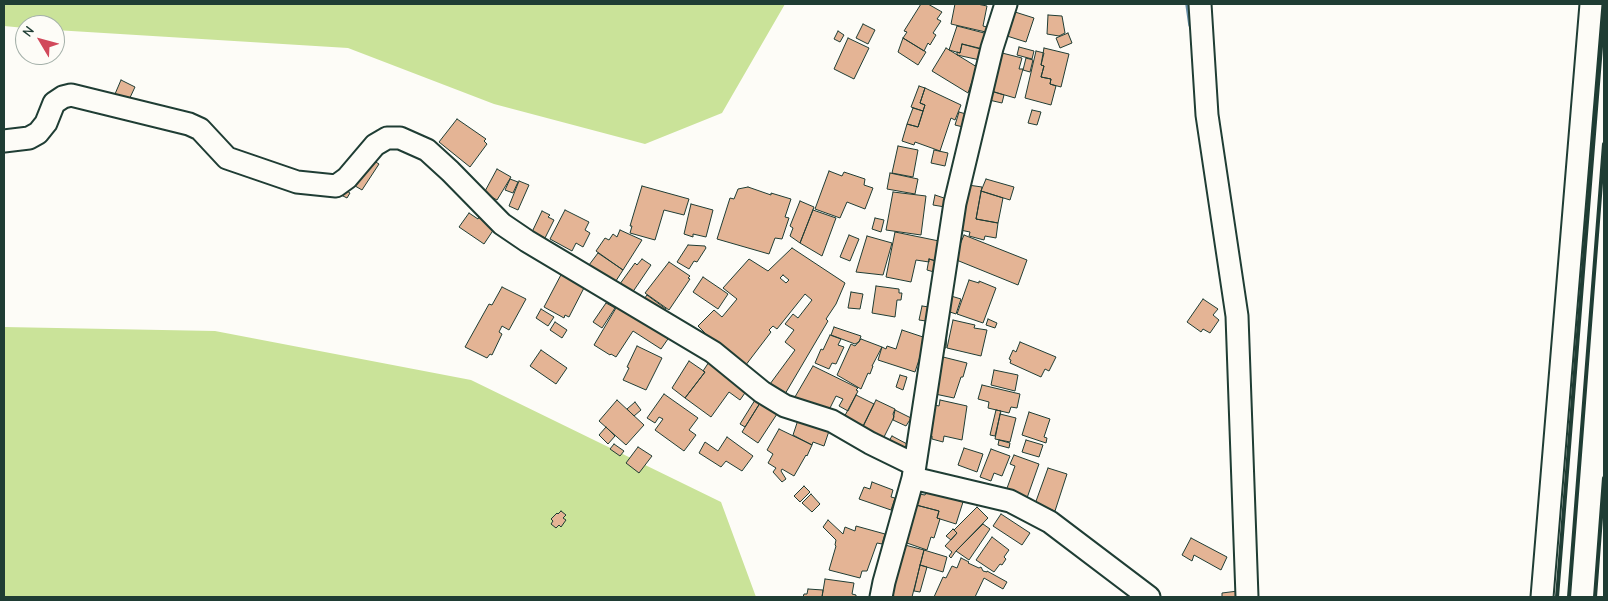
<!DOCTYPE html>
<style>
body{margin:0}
#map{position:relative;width:1608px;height:601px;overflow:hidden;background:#fdfcf7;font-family:"Comic Neue",sans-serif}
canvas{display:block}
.frame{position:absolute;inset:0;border:5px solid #1f3d34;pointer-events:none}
.north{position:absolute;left:15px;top:15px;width:50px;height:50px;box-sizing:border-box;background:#fdfcf7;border:1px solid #a4b0a9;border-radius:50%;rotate:307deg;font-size:14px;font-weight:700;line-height:20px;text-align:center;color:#1f3d34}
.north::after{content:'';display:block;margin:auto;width:18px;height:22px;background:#d1495b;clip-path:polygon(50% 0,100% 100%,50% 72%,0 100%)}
</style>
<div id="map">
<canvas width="1608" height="601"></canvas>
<div class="frame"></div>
<div class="north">N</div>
</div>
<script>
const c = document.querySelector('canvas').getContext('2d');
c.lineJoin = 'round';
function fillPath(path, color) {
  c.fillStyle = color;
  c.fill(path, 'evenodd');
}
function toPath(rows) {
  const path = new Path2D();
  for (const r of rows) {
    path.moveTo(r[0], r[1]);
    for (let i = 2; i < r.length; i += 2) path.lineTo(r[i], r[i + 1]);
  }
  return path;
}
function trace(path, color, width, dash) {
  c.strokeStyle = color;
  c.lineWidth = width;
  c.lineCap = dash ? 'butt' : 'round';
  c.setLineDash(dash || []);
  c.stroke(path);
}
fillPath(toPath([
 [4,4,785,4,722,113,645,144,494,104,348,48,55,30,55,25,25,25,25,28,4,26],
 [4,327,215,331,471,380,721,502,756,597,4,597]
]), '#cae399');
trace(toPath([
 [1188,4,1191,25]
]), '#658ca4', 5.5);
const building = toPath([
 [921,4,928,4,942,12,937,19,941,21,933,33,936,35,930,45,928,43,924,51,903,38,907,32,904,31,921,4],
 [955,4,977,4,987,6,983,26,991,28,990,33,951,24,955,4],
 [1015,12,1034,18,1026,42,1007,36,1015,12],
 [1048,15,1062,16,1065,33,1059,36,1047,34,1048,15],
 [863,24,875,30,868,44,856,38,863,24],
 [957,26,988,34,984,50,962,44,960,53,949,50,957,26],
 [838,31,844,35,840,42,834,39,838,31],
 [1068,33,1072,43,1060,48,1056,38,1068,33],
 [848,38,869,48,854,79,834,69,848,38],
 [903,38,926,52,918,65,898,52,903,38],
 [962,44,983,49,980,60,957,55,957,52,960,53,962,44],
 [1019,47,1034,51,1032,59,1017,55,1019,47],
 [946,48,977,67,968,93,932,71,946,48],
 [1044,48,1069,54,1061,87,1050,84,1051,79,1041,77,1044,66,1041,65,1044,48],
 [1036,51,1044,53,1041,65,1044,66,1041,77,1051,79,1050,84,1056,86,1051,105,1025,98,1036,51],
 [1002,53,1022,58,1019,69,1023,69,1015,98,991,91,1002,53],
 [1026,58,1033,60,1030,72,1023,70,1026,58],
 [121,80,135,87,127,104,112,101,121,80],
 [919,86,925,88,920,103,925,105,923,111,911,107,919,86],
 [925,88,961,105,955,120,951,118,940,151,915,142,914,145,902,141,907,124,918,127,925,105,920,103,925,88],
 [991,91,1004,95,1002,103,989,100,991,91],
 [913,108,923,111,918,127,907,124,913,108],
 [1032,110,1041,112,1037,125,1028,123,1032,110],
 [959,112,966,114,963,127,955,125,959,112],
 [457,119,486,139,484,141,487,144,470,167,439,142,457,119],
 [898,146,918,150,913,177,892,173,898,146],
 [934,150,948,153,945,166,931,163,934,150],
 [371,159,379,164,362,190,350,183,371,159],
 [497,169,511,177,497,200,484,193,497,169],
 [829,171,842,176,844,172,865,179,864,185,873,188,865,209,847,202,840,218,815,209,829,171],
 [890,173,918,179,915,194,887,189,890,173],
 [510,179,518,182,513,193,505,190,510,179],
 [986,179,1014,187,1010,200,981,191,986,179],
 [519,181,529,185,518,210,509,206,519,181],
 [968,185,982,187,976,219,998,223,996,238,985,236,984,240,969,236,970,232,960,230,968,185],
 [642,186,689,199,684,215,664,210,655,240,630,233,632,226,630,226,642,186],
 [748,187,771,195,771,193,791,199,785,217,789,218,782,239,775,238,769,254,717,239,730,198,734,199,738,189,748,187],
 [342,188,350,193,347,198,339,194,342,188],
 [981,191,1003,198,998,223,976,219,981,191],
 [893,192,926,196,921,235,886,230,893,192],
 [935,195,947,199,945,207,933,205,935,195],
 [800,201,814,207,800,243,790,236,793,228,790,226,800,201],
 [691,204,713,210,706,237,693,234,693,237,684,234,691,204],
 [565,210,589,222,585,230,590,233,583,247,576,243,572,251,550,239,565,210],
 [813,210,836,218,822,256,800,243,813,210],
 [542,211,550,215,548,217,554,220,545,238,532,232,542,211],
 [469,213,478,219,480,214,496,226,484,244,459,227,469,213],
 [875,218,884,220,881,232,872,229,875,218],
 [620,230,642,240,623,270,596,251,605,238,609,240,613,234,617,237,620,230],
 [895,232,939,241,936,261,929,259,929,262,916,260,911,282,886,277,895,232],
 [849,235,859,239,850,261,840,257,849,235],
 [964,235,1027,260,1018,285,954,259,964,235],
 [867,236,892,243,883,275,856,272,867,236],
 [688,245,705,246,706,248,697,262,694,261,689,269,677,262,688,245],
 [792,248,845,283,836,304,826,319,828,321,785,394,770,384,795,350,785,342,794,330,785,324,793,314,798,318,812,300,805,294,777,329,773,326,769,330,771,332,742,370,704,338,707,335,698,326,714,310,722,317,737,299,723,288,749,259,768,271,792,248],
 [783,275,789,280,786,283,780,278,783,275],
 [598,253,623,270,612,287,586,269,598,253],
 [642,259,651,265,630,296,617,288,635,263,637,265,642,259],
 [929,259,936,261,934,272,927,270,929,259],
 [669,262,690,276,688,278,690,279,669,310,645,293,669,262],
 [563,271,586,284,569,317,565,315,564,318,544,307,563,271],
 [703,277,728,294,718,309,693,292,703,277],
 [969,280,979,283,979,281,996,288,983,323,957,314,969,280],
 [876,286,899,289,899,293,902,293,901,300,897,300,895,317,872,313,876,286],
 [502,287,526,299,509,330,502,326,499,332,502,334,492,355,490,354,487,358,465,347,489,304,492,305,502,287],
 [851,292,863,294,860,309,848,308,851,292],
 [647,295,666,309,662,315,644,299,647,295],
 [951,296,961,299,956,314,947,311,951,296],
 [1203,299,1218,309,1213,315,1219,320,1210,333,1203,329,1201,332,1187,322,1203,299],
 [606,303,615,308,602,328,593,322,606,303],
 [619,303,670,336,661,349,633,331,616,357,611,354,610,355,594,345,619,303],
 [922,306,929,307,926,321,919,320,922,306],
 [541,309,554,317,548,326,536,318,541,309],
 [988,319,997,323,995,328,986,325,988,319],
 [953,320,975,325,974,328,987,330,981,356,947,348,953,320],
 [555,322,567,330,562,338,550,330,555,322],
 [834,327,861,336,859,342,855,344,831,335,834,327],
 [902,330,926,338,915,372,878,360,882,347,886,349,887,346,896,349,902,330],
 [943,332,947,332,946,348,940,347,943,332],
 [830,335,841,339,838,345,844,347,836,364,832,363,829,369,815,363,821,349,823,350,830,335],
 [861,339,882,347,872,366,873,366,870,374,868,373,861,389,837,375,851,344,855,346,861,339],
 [1020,342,1056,357,1049,371,1045,369,1041,377,1010,363,1011,360,1009,359,1013,350,1016,352,1020,342],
 [637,346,662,358,646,390,623,380,629,368,627,367,637,346],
 [541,350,567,368,556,384,530,366,541,350],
 [943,357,967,363,963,377,961,377,954,398,935,394,943,357],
 [689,361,705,372,685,398,672,388,689,361],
 [709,362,747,390,740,400,729,392,711,417,685,398,705,372,703,371,709,362],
 [813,366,858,388,856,390,858,391,848,411,839,406,843,399,836,396,827,414,792,402,813,366],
 [994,370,1018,375,1015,391,991,385,994,370],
 [900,375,907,377,903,390,896,387,900,375],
 [982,385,1020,394,1017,408,1011,407,1009,413,988,408,989,402,978,399,982,385],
 [664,394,698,418,689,430,696,435,684,451,655,430,663,419,659,417,655,423,647,418,664,394],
 [856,395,874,404,861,431,842,421,856,395],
 [617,400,644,425,626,445,599,421,617,400],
 [755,400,760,403,745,427,740,424,755,400],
 [876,400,895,409,893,414,894,417,882,441,860,432,876,400],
 [940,400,967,406,962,440,944,436,943,442,932,439,932,436,924,435,930,404,939,406,940,400],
 [635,402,641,410,634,416,627,409,635,402],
 [760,403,777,414,758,443,742,432,760,403],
 [895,410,911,418,906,426,893,420,895,410],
 [996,410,1001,411,995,436,990,435,996,410],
 [1029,412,1050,419,1044,437,1047,438,1046,443,1022,435,1029,412],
 [1000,414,1016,418,1010,442,995,439,1000,414],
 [798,420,829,431,824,446,813,442,812,445,793,435,798,420],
 [606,427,615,436,608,444,599,435,606,427],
 [779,429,812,445,807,456,806,455,794,476,782,469,781,471,786,479,782,482,773,472,776,468,768,463,773,454,767,450,779,429],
 [892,436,909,445,903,454,887,444,892,436],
 [727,437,753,456,742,471,726,461,721,467,699,453,705,442,718,451,727,437],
 [999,440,1010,443,1009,448,998,445,999,440],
 [1026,440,1043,445,1039,457,1022,452,1026,440],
 [614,444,624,451,620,456,610,449,614,444],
 [638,447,652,456,639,473,626,463,638,447],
 [964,448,983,454,977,472,958,465,964,448],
 [991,449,1010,456,1002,476,994,473,991,481,980,477,991,449],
 [1014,455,1039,464,1027,498,1006,491,1015,466,1010,464,1014,455],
 [1048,468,1067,474,1055,511,1035,504,1048,468],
 [872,482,893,490,891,497,895,498,891,510,859,499,864,487,870,489,872,482],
 [804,486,810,492,800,502,794,496,804,486],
 [927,491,963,502,956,524,937,518,939,511,916,505,919,494,925,495,927,491],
 [811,494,820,504,812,512,802,503,811,494],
 [916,505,939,511,937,518,940,519,934,538,931,537,927,550,904,542,916,505],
 [977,507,988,518,956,551,951,558,949,556,952,552,945,546,957,533,954,530,977,507],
 [561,511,566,515,563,518,566,520,561,527,559,525,556,528,551,524,553,521,551,519,557,513,558,514,561,511],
 [1001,514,1030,533,1022,545,993,526,1001,514],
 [828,520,843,534,845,527,855,531,856,526,885,534,882,544,877,543,867,571,862,571,860,578,829,570,836,546,835,545,836,540,823,527,828,520],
 [983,524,990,529,969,560,956,551,983,524],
 [953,529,957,533,951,540,946,536,953,529],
 [992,537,1009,550,1004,557,1006,559,1002,565,1000,564,994,572,976,560,992,537],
 [1191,538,1227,557,1221,570,1194,555,1192,561,1182,555,1191,538],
 [905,545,924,550,912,597,897,597,889,595,905,545],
 [924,550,947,557,943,572,920,565,924,550],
 [961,558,969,562,968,563,979,568,981,567,983,571,987,572,987,571,1007,582,1003,589,984,578,975,597,934,597,943,577,946,578,952,566,957,568,961,558],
 [920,565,927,567,920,592,914,591,920,565],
 [825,579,854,583,852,594,856,595,856,597,822,597,825,579],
 [808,589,823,590,822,597,803,597,804,594,807,594,808,589],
 [1238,591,1239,597,1222,597,1222,593,1238,591]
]);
fillPath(building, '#e4b495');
trace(building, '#1f3d34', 1);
const minor = toPath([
 [1200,4,1207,115,1237,316,1247,597],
 [4,141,29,138,38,133,46,123,54,103,63,97,71,95,189,124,200,129,227,158,297,182,336,186,347,178,375,145,387,138,400,138,427,150,450,171,502,224,527,241,713,352,762,392,785,406,832,421,870,443,915,465],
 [913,478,1010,501,1050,522,1149,597],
 [881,597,884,582,913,478,955,203,992,48,1006,4],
 [1542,597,1591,4]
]);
trace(minor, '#1f3d34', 25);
trace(minor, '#fdfcf7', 21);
trace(toPath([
 [1557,597,1604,9],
 [1569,597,1604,144],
 [1595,597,1604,478]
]), '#1f3d34', 4);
</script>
